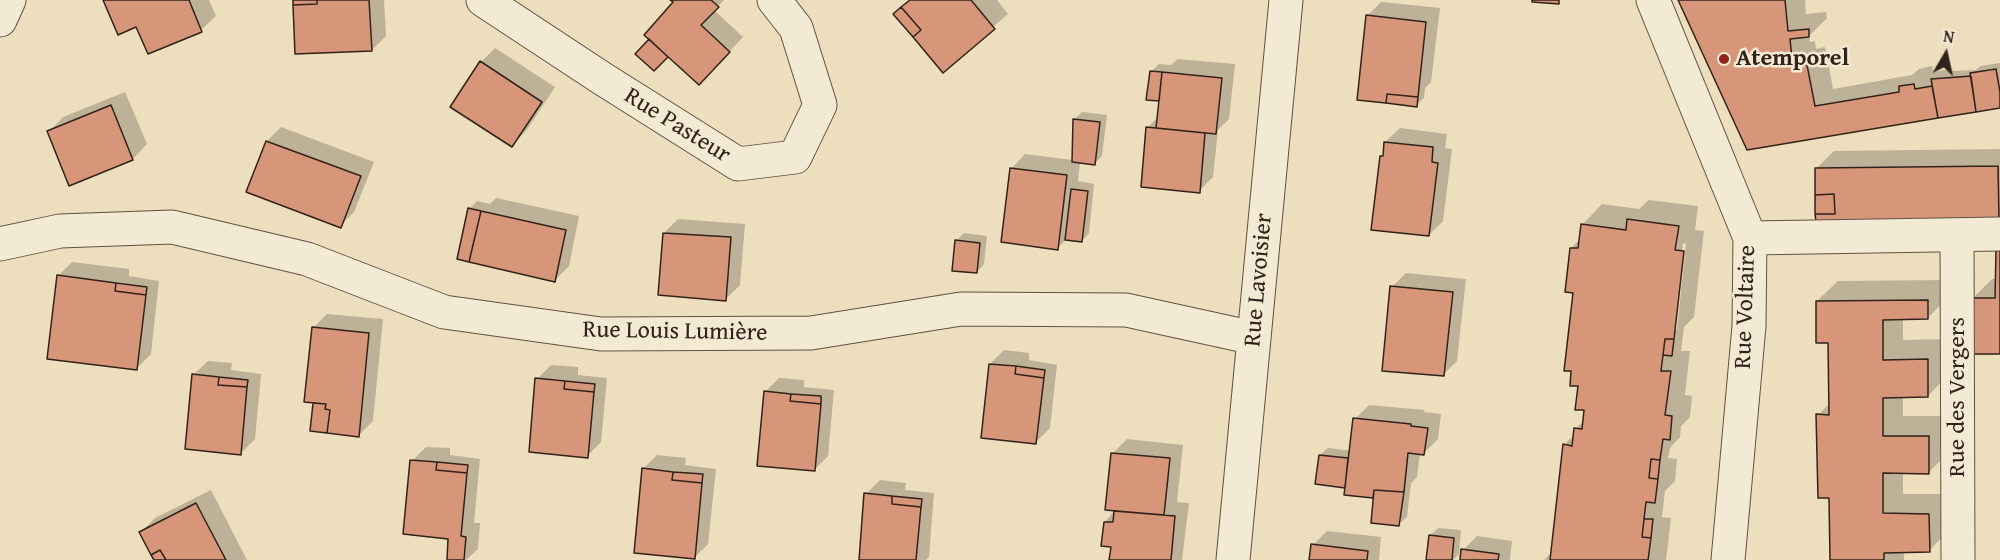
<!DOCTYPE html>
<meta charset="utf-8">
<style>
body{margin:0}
#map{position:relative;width:2000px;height:560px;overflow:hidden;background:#eddebd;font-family:"Gentium Book Plus",serif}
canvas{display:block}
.north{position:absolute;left:1916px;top:24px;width:60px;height:60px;-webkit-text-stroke:4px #f3ead4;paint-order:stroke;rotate:9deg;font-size:16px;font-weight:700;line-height:24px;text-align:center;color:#31221b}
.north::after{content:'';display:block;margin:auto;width:21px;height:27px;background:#31221b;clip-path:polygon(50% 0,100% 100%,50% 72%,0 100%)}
</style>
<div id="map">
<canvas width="2000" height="560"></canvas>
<div class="north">N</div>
</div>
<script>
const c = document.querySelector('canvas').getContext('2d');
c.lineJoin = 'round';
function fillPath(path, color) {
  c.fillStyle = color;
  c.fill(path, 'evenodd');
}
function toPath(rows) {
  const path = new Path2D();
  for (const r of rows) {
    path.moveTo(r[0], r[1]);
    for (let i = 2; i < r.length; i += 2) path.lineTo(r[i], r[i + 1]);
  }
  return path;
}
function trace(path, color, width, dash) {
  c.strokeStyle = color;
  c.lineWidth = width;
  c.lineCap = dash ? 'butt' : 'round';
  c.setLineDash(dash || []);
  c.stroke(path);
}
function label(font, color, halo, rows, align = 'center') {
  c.font = font + ' "Gentium Book Plus",serif';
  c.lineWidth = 5;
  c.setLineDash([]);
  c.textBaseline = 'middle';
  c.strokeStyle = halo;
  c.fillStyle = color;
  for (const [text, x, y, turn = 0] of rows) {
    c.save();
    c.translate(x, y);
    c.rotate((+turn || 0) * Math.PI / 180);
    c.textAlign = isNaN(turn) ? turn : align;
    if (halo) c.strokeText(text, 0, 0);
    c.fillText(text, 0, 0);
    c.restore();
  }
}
fillPath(toPath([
 [105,0,209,0,216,16,201,30,148,52,137,25],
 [295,0,384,0,386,36,372,50],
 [673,0,724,0,714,10,743,37,713,69,668,55,654,69,650,39,675,2],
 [911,0,997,0,1008,14,943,70],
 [1679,0,1805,0,1806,14,1826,12,1827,18,1809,36,1810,42,1815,41,1816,49,1825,47,1833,89,1912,75,1919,69,1932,66,1933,72,1950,69,1951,71,1976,70,1980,66,2000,63,2000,106,1747,148],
 [1381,2,1440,8,1431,82,1425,88,1424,98,1416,105,1367,16],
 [495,48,555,87,526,131,512,145,481,62],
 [1178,59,1235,64,1229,119,1218,130,1213,177,1199,191,1147,128,1159,116,1161,100,1151,72,1159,64,1171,65],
 [125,92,147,144,133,159,69,184,49,132,63,117],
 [1082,112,1107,115,1102,156,1095,163,1080,162,1078,181,1094,184,1089,233,1082,241,1067,239,1057,248,1011,169,1025,154,1073,160,1074,120],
 [281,127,374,162,354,212,340,226,267,141],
 [1400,128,1447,134,1445,148,1452,149,1443,221,1429,235,1381,157,1384,153,1385,142],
 [2000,149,2000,216,1998,218,1816,169,1834,151],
 [496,198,579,216,569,266,555,280,469,209,477,201,490,204],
 [1649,200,1698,206,1695,230,1704,231,1694,317,1684,327,1681,351,1690,351,1685,395,1692,396,1690,417,1681,426,1680,437,1670,448,1668,458,1677,459,1675,481,1665,491,1662,517,1671,518,1666,560,1544,560,1552,552,1564,445,1575,434,1575,429,1585,420,1586,409,1580,385,1571,248,1580,239,1582,225,1602,204,1639,209],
 [1683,243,1686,244,1677,329,1673,333],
 [678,219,745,224,740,285,726,299,664,233],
 [964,233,987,236,984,264,977,272,956,241],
 [72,262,129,269,129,276,159,281,151,354,137,368,58,276],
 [1406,273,1466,279,1457,361,1443,375,1392,287],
 [1997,278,2000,353,1972,299,1992,279],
 [1948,280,1948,297,1928,318,1903,318,1903,340,1948,339,1948,375,1928,396,1903,396,1903,416,1949,416,1949,452,1929,472,1903,472,1903,494,1949,494,1949,530,1929,551,1904,551,1904,560,1829,560,1832,557,1831,497,1818,415,1830,403,1830,341,1817,301,1838,281],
 [327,314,383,319,373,421,359,435,315,404,317,402,313,328],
 [1004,350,1029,353,1029,360,1057,365,1050,428,1036,442,990,364],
 [208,361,232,363,231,370,261,374,255,439,241,453,193,375],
 [551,365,578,367,578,375,607,378,601,442,587,456,537,379],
 [779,378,804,380,804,387,834,390,828,456,814,470,765,392],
 [1369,405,1425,410,1424,412,1441,414,1438,439,1424,453,1420,453,1417,477,1411,483,1407,517,1399,524,1375,497,1346,494,1347,484,1320,455,1328,448,1351,451,1355,419],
 [1127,439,1183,445,1177,502,1189,503,1182,560,1111,560,1112,546,1105,522,1116,509,1112,454],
 [426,447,450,448,450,455,480,459,474,523,480,523,478,549,466,560,448,560,450,537,412,461],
 [657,455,686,458,685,465,716,469,708,544,694,558,643,469],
 [880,480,906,483,905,490,934,493,929,557,926,560,860,560,866,494],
 [211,490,247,560,155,560,141,532,155,518],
 [1438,528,1461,530,1459,554,1453,560,1434,560,1430,536],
 [1327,531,1381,537,1379,560,1311,560,1313,545],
 [1477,536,1512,541,1510,560,1461,560,1463,550]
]), '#0003');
const building = toPath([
 [103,0,189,0,202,32,148,54,136,27,118,35,103,0],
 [293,0,317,0,317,4,293,5,293,0],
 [317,0,369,0,372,51,295,54,293,5,317,4,317,0],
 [670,0,711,0,719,7,701,25,730,52,699,85,644,35,673,2,670,0],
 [910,0,971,0,995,29,943,73,913,37,921,30,901,7,910,0],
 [1532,0,1559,0,1559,4,1532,2,1532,0],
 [1678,0,1785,0,1788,31,1809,29,1809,37,1790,39,1792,59,1798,58,1798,66,1807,65,1815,106,1899,92,1899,86,1914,84,1915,89,1932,86,1938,118,1747,150,1678,0],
 [901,7,921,30,913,37,893,14,901,7],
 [1366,15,1426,22,1418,97,1387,94,1386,103,1357,100,1366,15],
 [649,39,668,57,654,71,635,54,649,39],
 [480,61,542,102,512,147,450,107,480,61],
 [1996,69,2000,92,2000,108,1976,112,1970,73,1996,69],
 [1150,71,1162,72,1159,101,1146,100,1150,71],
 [1162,72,1222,78,1216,134,1156,128,1162,72],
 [1971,76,1976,112,1938,118,1931,79,1971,76],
 [1387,94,1418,97,1417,107,1386,103,1387,94],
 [111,105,133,160,69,186,47,131,111,105],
 [1073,119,1100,122,1095,165,1072,162,1073,119],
 [1146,127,1205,133,1200,193,1141,187,1146,127],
 [266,141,361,176,341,228,246,192,266,141],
 [1384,142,1433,147,1432,162,1438,163,1429,236,1371,230,1380,156,1383,156,1384,142],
 [1998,166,1999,219,1816,222,1815,214,1835,214,1834,194,1815,195,1815,168,1998,166],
 [1010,168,1067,175,1058,250,1001,242,1010,168],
 [1071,189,1088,191,1082,242,1065,240,1071,189],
 [1834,194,1835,214,1815,214,1815,195,1834,194],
 [468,208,481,211,469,262,457,259,468,208],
 [481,211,566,230,555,282,469,262,481,211],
 [1627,219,1679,226,1675,250,1684,251,1674,339,1665,339,1661,371,1671,371,1665,415,1672,416,1670,440,1663,439,1660,460,1651,459,1649,478,1658,479,1655,503,1646,502,1644,519,1642,537,1651,538,1648,560,1550,560,1563,444,1572,446,1574,428,1582,429,1584,410,1575,410,1578,386,1570,386,1571,371,1564,371,1573,293,1565,292,1570,248,1578,248,1581,224,1626,230,1627,219],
 [663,233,731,237,726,301,658,295,663,233],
 [955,240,980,243,977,273,952,271,955,240],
 [1996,250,2000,250,2000,354,1971,354,1970,298,1995,298,1996,250],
 [57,275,116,283,115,291,146,295,137,370,47,359,57,275],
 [116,283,147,287,146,295,115,291,116,283],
 [1390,286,1453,292,1444,376,1382,371,1390,286],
 [1928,300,1928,319,1883,320,1883,360,1928,359,1928,397,1883,398,1883,436,1929,436,1929,474,1883,473,1883,513,1929,514,1930,552,1884,553,1884,560,1830,560,1829,498,1818,498,1816,414,1829,415,1828,343,1816,343,1816,301,1928,300],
 [312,327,369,333,359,437,327,433,330,410,325,409,326,404,304,402,312,327],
 [1665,339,1674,339,1672,356,1663,355,1665,339],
 [989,364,1016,366,1015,374,1044,378,1036,444,981,438,989,364],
 [1016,366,1045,370,1044,378,1015,374,1016,366],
 [192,374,219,377,218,385,247,387,241,455,185,449,192,374],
 [219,377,248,380,247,387,218,385,219,377],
 [535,378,565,381,564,389,594,392,588,458,529,452,535,378],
 [565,381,595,384,594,392,564,389,565,381],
 [764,391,791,394,790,401,821,404,815,471,757,466,764,391],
 [791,394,821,396,821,404,790,401,791,394],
 [313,403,326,404,325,409,330,410,327,433,310,431,313,403],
 [1353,418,1411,424,1411,426,1428,428,1424,455,1408,453,1404,492,1374,490,1373,498,1344,495,1353,418],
 [1111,453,1170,458,1164,515,1105,510,1111,453],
 [1319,455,1348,458,1345,488,1315,484,1319,455],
 [1651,459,1660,460,1658,479,1649,478,1651,459],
 [410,460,437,462,436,470,467,473,461,536,466,537,464,560,447,560,448,539,403,534,410,460],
 [437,462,468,465,467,473,436,470,437,462],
 [642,468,673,472,672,480,702,483,695,559,634,553,642,468],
 [673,472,703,474,702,483,672,480,673,472],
 [1374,490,1404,492,1399,526,1371,523,1374,490],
 [864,493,892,496,892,504,921,507,916,560,859,560,864,493],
 [892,496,922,499,921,507,892,504,892,496],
 [196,503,226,560,166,560,160,550,151,555,139,532,196,503],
 [1114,511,1175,516,1171,560,1109,560,1111,547,1101,546,1104,522,1113,522,1114,511],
 [1644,519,1653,519,1651,538,1642,537,1644,519],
 [1429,535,1454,538,1452,560,1426,560,1429,535],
 [1311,544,1368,551,1367,560,1309,560,1311,544],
 [1461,549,1499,554,1498,560,1460,560,1461,549],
 [160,550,166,560,154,560,151,555,160,550]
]);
fillPath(building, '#d79679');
trace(building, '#31221b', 1.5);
const minor = toPath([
 [483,0,603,79,738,164,795,157,820,105,796,28,774,0],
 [1653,0,1750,238,1749,326,1728,560],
 [0,20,9,0],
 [1957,235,1958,560],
 [1750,238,2000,234],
 [0,244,60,231,172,227,307,259,444,312,601,334,811,333,961,309,1126,310,1254,338],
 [1233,560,1286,0]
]);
trace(minor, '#605144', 35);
trace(minor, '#f3ead4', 33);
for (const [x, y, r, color] of [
 [1724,59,6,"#8f2418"]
]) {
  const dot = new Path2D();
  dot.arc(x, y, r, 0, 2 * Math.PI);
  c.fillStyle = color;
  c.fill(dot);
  trace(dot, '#f3ead4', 2);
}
label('bold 24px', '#31221b', '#f3ead4', [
 ["Atemporel",1736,59]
], 'left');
label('24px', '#31221b', '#f3ead4', [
 ["Rue Pasteur",677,126,32],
 ["Rue Lavoisier",1259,280,-85],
 ["Rue Voltaire",1746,307,-88],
 ["Rue Louis Lumière",675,332,1],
 ["Rue des Vergers",1958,397,-90]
]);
</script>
